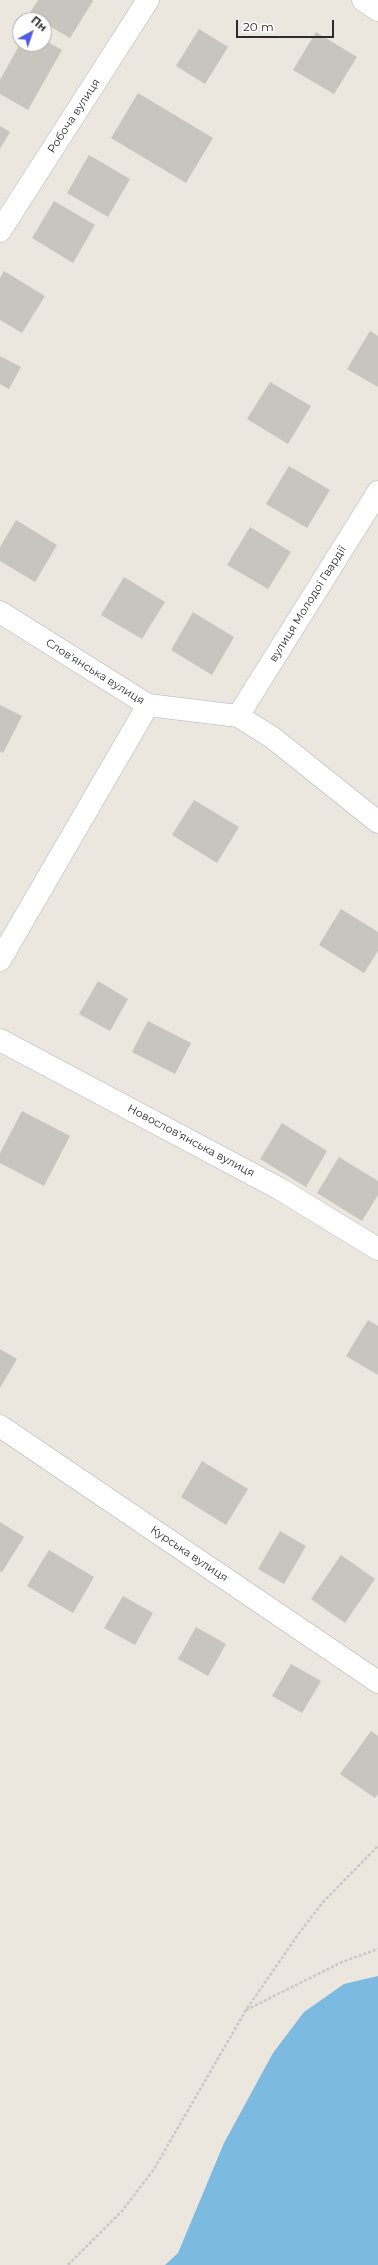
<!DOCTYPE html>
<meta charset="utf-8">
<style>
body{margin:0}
#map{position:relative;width:378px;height:2265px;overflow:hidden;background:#ebe7de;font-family:Montserrat,sans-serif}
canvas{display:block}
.north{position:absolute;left:12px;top:12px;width:40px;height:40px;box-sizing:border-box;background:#fff;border:1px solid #aaa;border-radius:50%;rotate:40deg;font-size:11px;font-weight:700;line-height:16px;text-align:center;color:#2b2b2b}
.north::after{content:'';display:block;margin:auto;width:14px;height:18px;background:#515be5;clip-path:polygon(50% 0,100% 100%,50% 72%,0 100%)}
.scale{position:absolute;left:236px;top:20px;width:98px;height:18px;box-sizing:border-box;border:2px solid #2b2b2b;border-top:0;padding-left:5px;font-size:12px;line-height:14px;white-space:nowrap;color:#2b2b2b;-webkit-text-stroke:3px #fff;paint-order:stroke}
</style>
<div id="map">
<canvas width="378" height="2265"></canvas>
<div class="north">Пн</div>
<div class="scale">20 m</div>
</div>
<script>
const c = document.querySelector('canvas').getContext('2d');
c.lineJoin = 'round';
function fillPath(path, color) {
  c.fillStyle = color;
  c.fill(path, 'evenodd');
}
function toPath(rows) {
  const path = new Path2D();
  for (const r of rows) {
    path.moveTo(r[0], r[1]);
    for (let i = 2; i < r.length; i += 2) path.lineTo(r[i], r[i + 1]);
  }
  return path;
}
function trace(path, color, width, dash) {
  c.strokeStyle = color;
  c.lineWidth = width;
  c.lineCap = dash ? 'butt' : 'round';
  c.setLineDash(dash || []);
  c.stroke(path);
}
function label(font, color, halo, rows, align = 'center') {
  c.font = font + ' Montserrat,sans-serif';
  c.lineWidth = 3;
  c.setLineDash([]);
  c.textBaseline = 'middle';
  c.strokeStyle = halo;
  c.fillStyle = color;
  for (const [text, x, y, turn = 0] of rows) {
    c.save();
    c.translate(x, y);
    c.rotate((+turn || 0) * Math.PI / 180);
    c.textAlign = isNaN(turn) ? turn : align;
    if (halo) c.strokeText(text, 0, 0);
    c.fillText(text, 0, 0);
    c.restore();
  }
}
fillPath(toPath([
 [378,1976,378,2265,165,2265,178,2253,224,2143,273,2053,304,2012,344,1984]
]), '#7dbae1');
fillPath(toPath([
 [38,0,92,0,93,1,70,38,44,23,44,20,40,20,29,14],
 [199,29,228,47,205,84,176,66],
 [316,32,357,57,334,94,293,70],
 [44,40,62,50,28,110,0,94,0,80,20,44,44,44],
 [138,93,213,138,186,183,111,138],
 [0,126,10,132,0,149],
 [89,155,130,179,108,217,67,193],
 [54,201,95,225,73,263,32,238],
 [4,271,45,296,22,333,0,320,0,278],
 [370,331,378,336,378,387,347,369],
 [0,356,21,367,9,389,0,384],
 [270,382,311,406,288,444,247,419],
 [289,466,330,490,307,528,266,504],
 [16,520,57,545,35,582,0,561,0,547],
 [250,527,291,552,268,589,227,565],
 [124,577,165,602,142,639,101,615],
 [193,612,234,637,212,675,171,650],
 [0,705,22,716,3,753,0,751],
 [194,800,239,827,217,863,172,835],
 [341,909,378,932,378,951,364,973,319,945],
 [98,981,128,999,110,1031,79,1014],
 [148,1021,191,1043,175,1074,132,1052],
 [22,1111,70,1136,44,1186,0,1163,0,1153],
 [282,1123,327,1151,306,1187,260,1159],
 [339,1157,378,1181,378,1195,362,1221,317,1193],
 [368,1320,378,1326,378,1375,346,1356],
 [0,1349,17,1359,0,1388],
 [202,1461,248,1489,226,1525,181,1497],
 [0,1522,24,1537,2,1572,0,1571],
 [280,1531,306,1546,284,1584,258,1569],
 [49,1550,94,1577,73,1613,27,1586],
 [341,1555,375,1579,345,1623,311,1599],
 [123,1596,153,1613,135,1645,104,1628],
 [196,1627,226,1644,208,1676,178,1659],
 [291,1664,321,1681,302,1713,272,1696],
 [371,1731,378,1736,378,1794,375,1798,340,1774]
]), '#c7c5bd');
const minor = toPath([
 [363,0,378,10],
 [0,231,148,0],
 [0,612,148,705,238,716,273,738,378,822],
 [238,716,378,492],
 [0,960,148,705],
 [0,1040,280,1189,378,1249],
 [0,1426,378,1682]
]);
trace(minor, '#b2b3bd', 23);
trace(toPath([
 [246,2010,342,1962,378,1949],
 [68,2265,122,2211,154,2169,246,2010,297,1936,323,1902,378,1846]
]), '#c8c8c8', 2.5, [3, 2]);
trace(minor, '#fff', 22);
label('11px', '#2b2b2b', '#fff', [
 ["Робоча вулиця",74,116,-57],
 ["вулиця Молодої Гвардії",308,604,-58],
 ["Слов'янська вулиця",95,672,32],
 ["Новослов'янська вулиця",191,1141,28],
 ["Курська вулиця",189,1554,34]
]);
</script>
